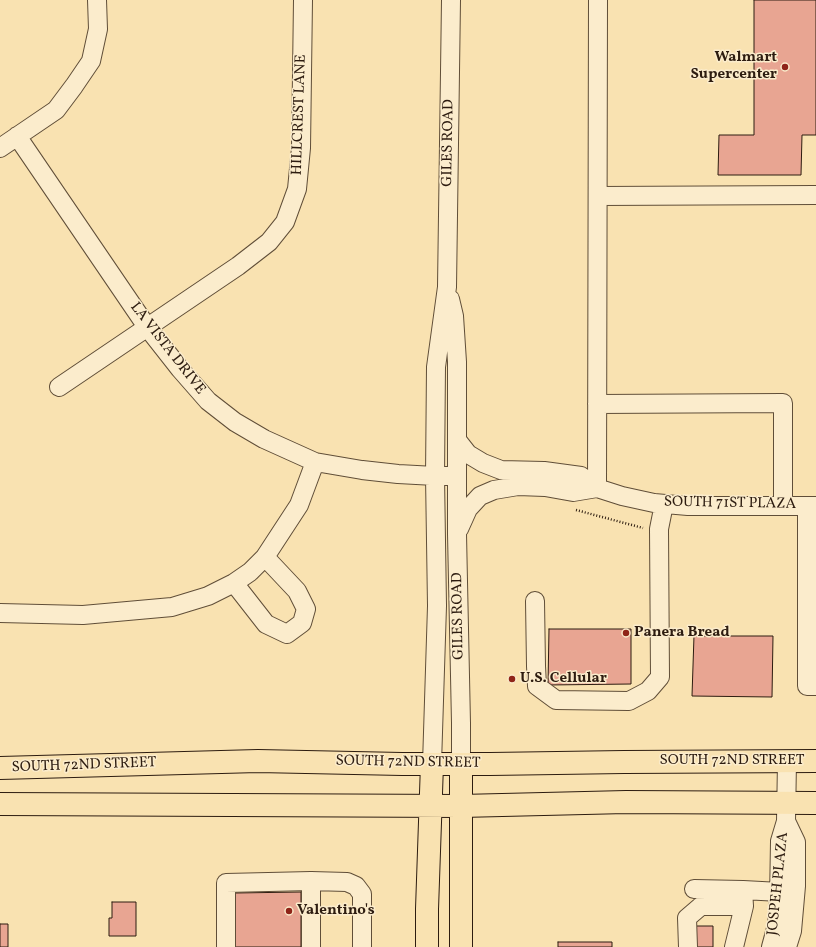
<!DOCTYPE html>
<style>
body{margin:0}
canvas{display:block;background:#f9e2b1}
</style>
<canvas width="816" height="947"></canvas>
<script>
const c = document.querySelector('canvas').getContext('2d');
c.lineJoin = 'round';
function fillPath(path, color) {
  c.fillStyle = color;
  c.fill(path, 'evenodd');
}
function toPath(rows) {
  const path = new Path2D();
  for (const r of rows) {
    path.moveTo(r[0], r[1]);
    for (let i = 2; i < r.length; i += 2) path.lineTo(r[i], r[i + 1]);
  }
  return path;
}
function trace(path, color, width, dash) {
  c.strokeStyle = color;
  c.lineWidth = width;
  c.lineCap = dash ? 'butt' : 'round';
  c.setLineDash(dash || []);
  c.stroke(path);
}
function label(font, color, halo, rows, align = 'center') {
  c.font = font + ' Vollkorn,serif';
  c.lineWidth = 3;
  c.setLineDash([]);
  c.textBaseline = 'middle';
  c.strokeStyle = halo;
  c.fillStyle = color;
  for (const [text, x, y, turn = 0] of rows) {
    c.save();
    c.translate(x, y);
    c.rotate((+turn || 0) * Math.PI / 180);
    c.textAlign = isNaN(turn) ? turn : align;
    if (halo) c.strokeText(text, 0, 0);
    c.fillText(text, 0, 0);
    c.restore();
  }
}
const building = toPath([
 [754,0,816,0,816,135,802,135,801,175,718,175,719,135,754,135,754,0],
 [549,629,631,629,631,684,548,685,549,629],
 [694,636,773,636,772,697,692,696,694,636],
 [301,892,301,947,235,947,235,893,301,892],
 [112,902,136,902,136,936,109,936,109,918,112,918,112,902],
 [0,924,8,924,8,947,0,947,0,924],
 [693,926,713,926,713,947,693,947,693,926],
 [558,942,612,942,612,947,558,947,558,942]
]);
fillPath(building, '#e8a592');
trace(building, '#2d1c10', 1);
const minor = toPath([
 [17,136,147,327,180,369,208,401,235,422,264,439,315,462,362,470,398,474,435,476,457,476],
 [0,148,56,110,74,86,91,61,98,29,97,0],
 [598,196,816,195],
 [450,299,454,316,457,362,457,534,461,723,461,764],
 [59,387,238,266,269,242,285,222,297,189,301,148,303,0],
 [597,404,783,403,783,506],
 [457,440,468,454,483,463,501,470,544,471,581,476,597,488,622,496,654,503,688,506,816,506],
 [597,488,598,0],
 [807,506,807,686,816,686],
 [459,529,468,509,480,496,494,490,518,486,545,487,573,492,597,488],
 [234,583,266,624,287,634,302,623,306,609,297,591,265,557],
 [535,601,536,666,537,686,556,700,629,701,648,691,660,677,659,529,664,504],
 [0,613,83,615,172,607,208,596,234,583,250,572,265,557,299,505,315,462],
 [432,764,437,606,435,476,436,367,447,287,451,0],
 [786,821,796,842,796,886,792,931,787,947],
 [311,881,347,882,356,886,362,894,362,947],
 [694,889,743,890,744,906],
 [743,890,780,892],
 [226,947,226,883,311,881,311,947],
 [688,947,687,918,701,906,744,906,734,947],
 [771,947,777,925,779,900,780,841,786,821,787,761]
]);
const major = toPath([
 [461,764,461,947],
 [0,768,258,761,402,764,490,764,624,762,816,761],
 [0,804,461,806,626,802,816,803],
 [427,947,427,909,432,764]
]);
trace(minor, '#604e38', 20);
trace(major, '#2d1c10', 24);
trace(toPath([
 [576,510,643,528]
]), '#2d1c10', 2.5, [1, 2]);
trace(minor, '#fbeccc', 18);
trace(major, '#f9e2b1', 22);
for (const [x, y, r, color] of [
 [785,67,4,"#8f2418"],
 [626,633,4,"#8f2418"],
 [512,679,4,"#8f2418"],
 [289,911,4,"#8f2418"]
]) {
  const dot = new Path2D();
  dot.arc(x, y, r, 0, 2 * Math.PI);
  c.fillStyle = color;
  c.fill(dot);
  trace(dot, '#fbeccc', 1.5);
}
label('bold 15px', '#2d1c10', '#fbeccc', [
 ["Walmart",777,58,"right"],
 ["Supercenter",777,75,"right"],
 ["Panera Bread",634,633],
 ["U.S. Cellular",520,679],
 ["Valentino's",297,911]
], 'left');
label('15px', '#2d1c10', '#fbeccc', [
 ["HILLCREST LANE",300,115,-88],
 ["GILES ROAD",449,143,-89],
 ["LA VISTA DRIVE",167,349,52],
 ["SOUTH 71ST PLAZA",730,504,1],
 ["GILES ROAD",459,616,-91],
 ["SOUTH 72ND STREET",732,761],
 ["SOUTH 72ND STREET",408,763,1],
 ["SOUTH 72ND STREET",84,766,-2],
 ["JOSPEH PLAZA",779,884,-84]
]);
</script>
